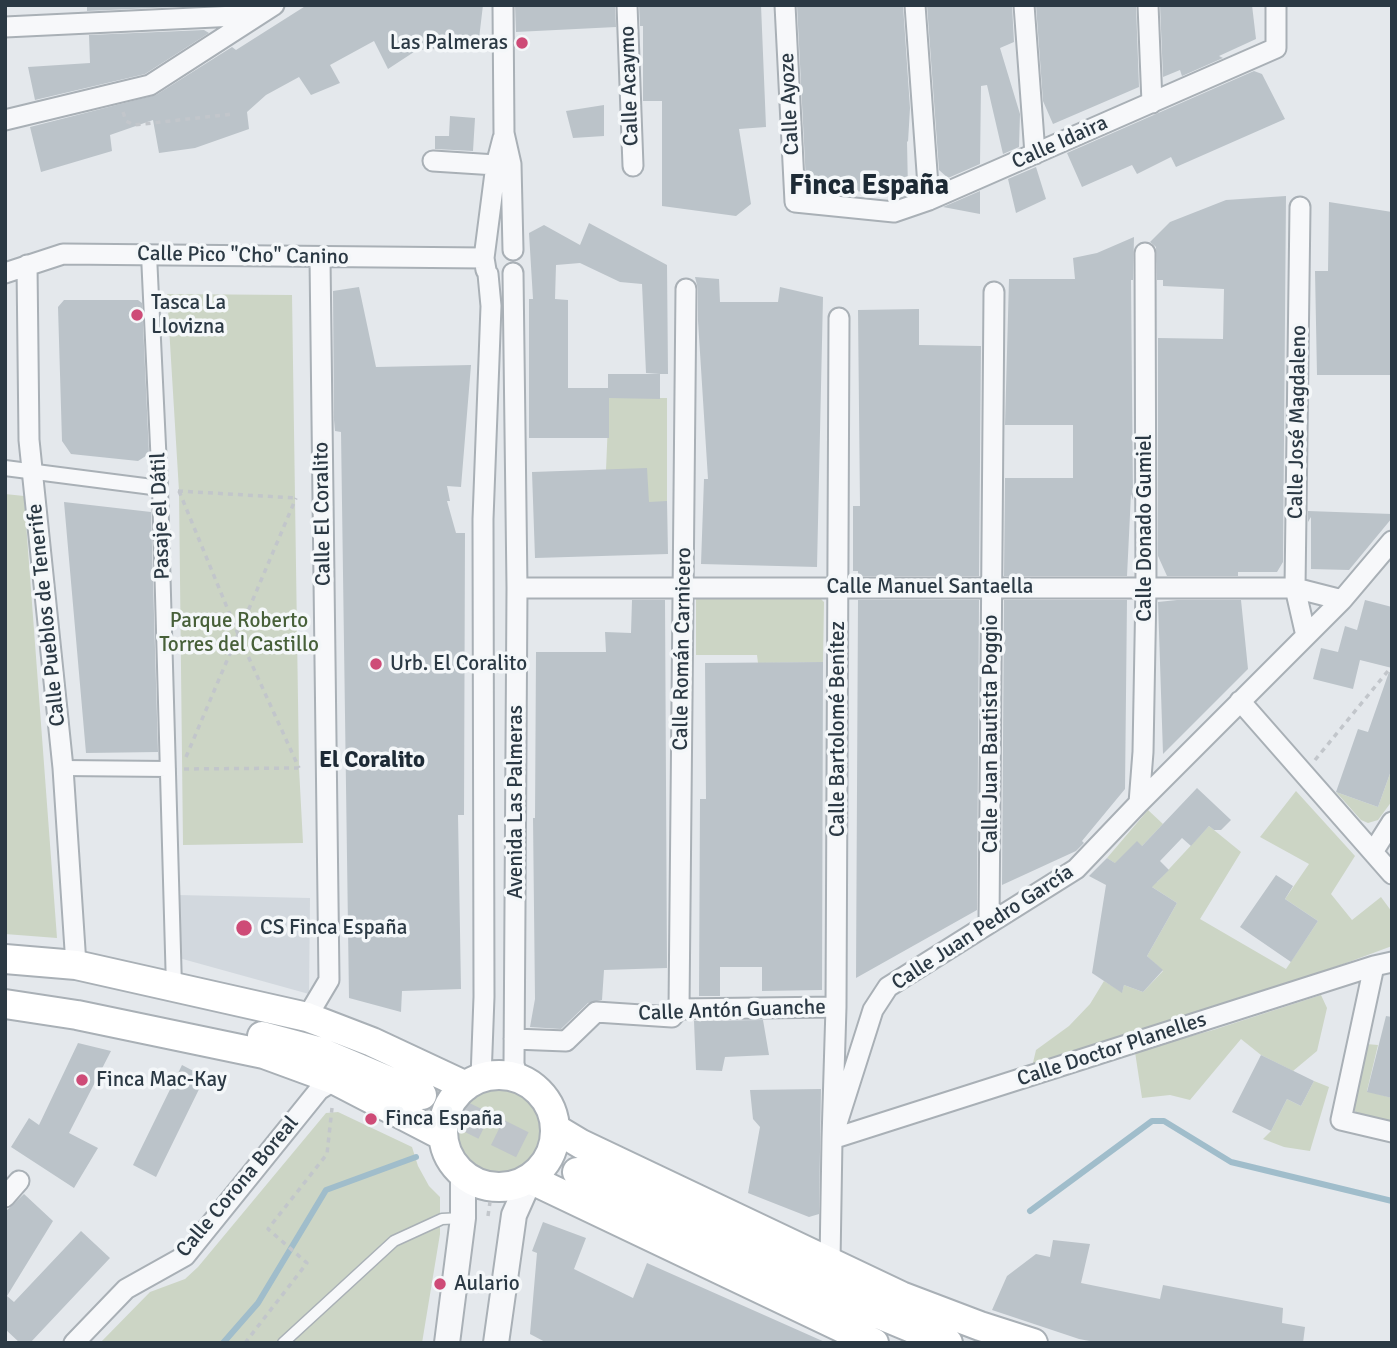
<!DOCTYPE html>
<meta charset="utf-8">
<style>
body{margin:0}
#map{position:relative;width:1397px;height:1348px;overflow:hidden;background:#e4e8ec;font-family:Signika,sans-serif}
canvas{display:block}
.frame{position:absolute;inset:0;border:7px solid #2b3944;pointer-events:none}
</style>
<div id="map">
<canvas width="1397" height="1348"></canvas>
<div class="frame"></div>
</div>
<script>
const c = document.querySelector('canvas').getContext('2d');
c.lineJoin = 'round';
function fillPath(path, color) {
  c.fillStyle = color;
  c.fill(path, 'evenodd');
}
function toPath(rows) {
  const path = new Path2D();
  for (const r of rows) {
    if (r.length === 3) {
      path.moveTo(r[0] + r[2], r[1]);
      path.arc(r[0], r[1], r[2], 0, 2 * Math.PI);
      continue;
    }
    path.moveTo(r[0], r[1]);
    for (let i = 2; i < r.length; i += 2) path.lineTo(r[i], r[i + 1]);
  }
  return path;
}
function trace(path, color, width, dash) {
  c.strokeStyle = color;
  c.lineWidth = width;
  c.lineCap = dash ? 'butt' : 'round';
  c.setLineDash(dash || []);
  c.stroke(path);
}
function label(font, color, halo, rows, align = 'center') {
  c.font = font + ' Signika,sans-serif';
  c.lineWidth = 7;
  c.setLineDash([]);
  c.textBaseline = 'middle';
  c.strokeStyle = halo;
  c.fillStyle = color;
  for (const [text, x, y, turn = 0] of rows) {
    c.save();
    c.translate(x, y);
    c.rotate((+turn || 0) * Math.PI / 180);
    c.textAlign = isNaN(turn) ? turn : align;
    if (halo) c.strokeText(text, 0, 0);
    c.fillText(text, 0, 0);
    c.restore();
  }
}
fillPath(toPath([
 [178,895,310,898,309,994,179,958]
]), '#d2d8de');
fillPath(toPath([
 [167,294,292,295,299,768,303,843,183,845,179,491],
 [609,398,667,398,667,502,607,503,606,470],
 [5,494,24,496,57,938,5,934],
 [696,599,821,599,824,602,823,662,758,663,757,655,696,655],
 [1392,768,1392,801,1378,820,1368,823,1361,820,1336,792,1378,807],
 [1296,791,1355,856,1331,894,1352,920,1381,897,1392,912,1392,946,1338,966,1032,1067,1036,1050,1069,1026,1090,1004,1104,981,1122,992,1124,985,1143,992,1163,971,1147,956,1177,903,1107,858,1148,810,1163,824,1142,846,1157,882,1209,826,1241,852,1200,919,1286,969,1318,921,1285,899,1309,864,1260,837],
 [1321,995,1327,1008,1317,1051,1293,1071,1261,1055,1241,1039,1190,1100,1170,1095,1142,1098,1135,1052,1213,1030],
 [1366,1044,1378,1045,1367,1091,1392,1098,1392,1122,1356,1113,1352,1104],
 [1314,1081,1329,1087,1310,1151,1284,1147,1263,1139,1271,1131,1287,1099,1301,1106],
 [499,1131,44],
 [338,1112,412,1147,418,1166,429,1186,440,1197,440,1234,422,1343,100,1343,150,1292,185,1279,198,1267,326,1113]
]), '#ccd5c5');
trace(toPath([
 [1030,1211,1152,1121,1164,1121,1231,1162,1392,1201],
 [223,1343,258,1303,326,1190,416,1157]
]), '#a0bdcb', 6);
fillPath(toPath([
 [87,5,197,5,197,6,87,11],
 [307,5,483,5,478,47,417,50,388,69,374,41,330,65,340,83,311,95,299,77,266,95,247,112,249,129,195,148,159,153,153,120,110,135,112,151,41,172,30,127,156,95,232,47,236,50],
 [515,5,615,5,616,27,516,32],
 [639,5,761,5,766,127,739,129,751,204,736,216,662,206,662,101,643,101,643,26,640,26],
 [797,5,903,5,910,108,908,142,907,141,908,191,905,195,896,198,806,182],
 [927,5,1012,5,1014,42,1000,48,1020,114,1019,147,1003,154,987,85,981,86,980,164,948,178,939,170],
 [1036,5,1136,5,1139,87,1053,124,1043,101],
 [1160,5,1252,5,1256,39,1219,56,1223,58,1182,76,1180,70,1163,77],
 [204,30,209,33,145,74,35,100,28,67,90,63,89,35],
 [1254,71,1262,74,1285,119,1176,167,1171,157,1137,174,1132,165,1082,187,1067,153],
 [604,105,604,136,573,138,566,111],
 [450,116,475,118,473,151,435,149,435,136,449,136],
 [1036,167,1046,199,1016,213,1008,179],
 [980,191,980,214,943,207],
 [1286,196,1283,562,1277,572,1238,572,1238,576,1167,576,1158,556,1158,338,1223,339,1224,289,1163,286,1163,280,1157,280,1156,247,1150,242,1170,222,1226,200],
 [1329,202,1392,212,1392,375,1317,375,1315,271,1328,271],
 [589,223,667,265,668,374,660,374,660,399,609,398,609,438,529,438,529,299,533,299,529,233,544,225,580,245],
 [580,263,620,282,642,284,646,373,660,374,608,374,608,388,568,388,568,300,555,299,556,265],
 [1134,237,1133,280,1131,280,1133,500,1131,494,1127,576,1004,576,1005,478,1073,478,1073,425,1005,425,1009,279,1075,279,1073,258,1097,253],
 [695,277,719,279,720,302,778,302,780,287,823,297,817,567,701,564,704,479,708,479,698,321,698,289],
 [359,287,376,367,471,365,461,487,447,486,450,501,447,501,456,533,465,533,464,815,458,815,461,989,402,991,401,1012,349,998,341,432,335,431,334,420,333,291],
 [64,300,138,300,142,303,149,454,138,461,71,454,62,441,58,307],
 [919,309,919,345,981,346,979,576,858,576,858,571,853,571,853,506,860,506,858,310],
 [647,468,649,502,667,501,668,554,535,558,532,472],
 [64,502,151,512,158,752,86,753],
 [1308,511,1392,514,1392,518,1349,570,1311,569,1311,517,1308,522],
 [632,600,665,600,667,968,604,970,602,1000,588,1003,561,1029,530,1027,535,999,533,818,535,818,536,652,606,652,605,632,631,633],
 [858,600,979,600,977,910,856,978],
 [1004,600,1127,600,1125,789,1082,841,1084,843,1076,851,1002,885],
 [1177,600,1241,600,1248,669,1163,754,1158,602],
 [1365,600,1392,607,1392,668,1360,660,1353,689,1313,679,1321,648,1338,652,1345,626,1357,630],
 [823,662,822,990,762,991,762,967,720,967,720,996,699,996,700,799,706,799,705,663],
 [1389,672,1392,673,1392,768,1378,807,1336,792,1358,729,1368,732],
 [1197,788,1231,820,1221,830,1214,830,1209,826,1191,846,1182,838,1160,861,1169,870,1152,887,1177,903,1147,956,1163,970,1143,992,1124,985,1122,993,1092,973,1106,885,1089,876,1107,858,1115,863,1137,841,1142,846],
 [1276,875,1293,886,1285,899,1318,921,1291,962,1240,927],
 [1386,1016,1392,1017,1392,1098,1367,1092],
 [763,1020,769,1055,725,1057,722,1071,696,1070,694,1021],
 [78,1043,111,1051,69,1133,98,1148,74,1188,11,1147,29,1118,39,1125],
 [1261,1055,1314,1081,1301,1106,1287,1099,1271,1131,1232,1112],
 [182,1065,205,1077,156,1177,133,1165],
 [821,1089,819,1214,809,1217,748,1193,760,1127,753,1119,750,1090],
 [24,1194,53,1221,7,1296,14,1302,81,1231,110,1258,30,1343,20,1343,5,1329,5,1212],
 [543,1222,586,1238,574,1269,633,1298,647,1263,827,1343,547,1343,530,1334,537,1253,532,1251],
 [1053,1240,1090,1244,1081,1283,1160,1299,1163,1285,1283,1308,1282,1323,1305,1327,1303,1343,1100,1343,1079,1339,992,1310,1007,1276,1036,1254,1050,1257]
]), '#bbc3c9');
trace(toPath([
 [422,1095,577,1172]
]), '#bfc5ca', 28, [28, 14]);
const service = toPath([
 [283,1343,394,1241,442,1219,462,1218]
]);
const pedestrian = toPath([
 [149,255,160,488,174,987],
 [5,468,160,488],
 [63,768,168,769]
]);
const minor = toPath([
 [503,5,504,133,511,164,513,250],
 [627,5,633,166],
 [785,5,795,202,894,212,929,200,1276,48,1276,5],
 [915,5,929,200],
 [1024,5,1035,154],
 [1148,5,1152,103],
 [5,27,257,15],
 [5,120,150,85,274,5],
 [433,161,496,165],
 [1300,207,1295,588,1306,636],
 [27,265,29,440,63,768,76,965],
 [486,270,484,258,496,165,503,138],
 [5,273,63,254,484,258],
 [513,273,517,588,514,1064,518,1078],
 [839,318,836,1007,832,1139,1374,966,1392,962],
 [517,588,1295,588,1342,600],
 [1240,701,1392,874],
 [1139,803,1143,752,1146,588,1145,253],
 [1373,852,1392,822],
 [989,923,994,292],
 [1374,966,1341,1120,1392,1132],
 [679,1009,686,289],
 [307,1017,329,980,320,258],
 [514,1039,566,1041,596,1012,672,1017,679,1009,836,1007],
 [481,1078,484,997,483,519,491,306,488,274],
 [5,1197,19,1181],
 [830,1262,832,1139,873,1010,888,987,1076,869,1139,803,1342,600,1392,541],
 [74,1343,126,1289,185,1256,319,1090,335,1080]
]);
const tertiary = toPath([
 [447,1343,463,1218,463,1174],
 [496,1343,514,1215,530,1179]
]);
const secondary = toPath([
 [5,959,76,965,307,1017,372,1042,466,1086],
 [5,1004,77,1015,264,1054,335,1080,443,1136],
 [262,1036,318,1051,422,1095],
 [499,1131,56],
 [556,1129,581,1144,901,1296,980,1326,1033,1343],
 [577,1172,840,1298,948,1343],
 [530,1179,874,1343]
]);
trace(service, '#a9b0b6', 13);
trace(pedestrian, '#a9b0b6', 18);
trace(minor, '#a9b0b6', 23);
trace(tertiary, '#a9b0b6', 28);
trace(secondary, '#a9b0b6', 32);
trace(toPath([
 [123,112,126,121,134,125,233,114],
 [178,491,296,498],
 [179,491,238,634,299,768],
 [186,757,296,498],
 [1315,760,1392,666],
 [184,769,298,768],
 [488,1216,490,1202],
 [245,1343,307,1263,268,1229,327,1154,332,1108]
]), '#c2c6cb', 3.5, [5, 5]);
trace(service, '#f7f8fa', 10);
trace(pedestrian, '#f7f8fa', 14);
trace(minor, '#f7f8fa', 19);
trace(tertiary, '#f7f8fa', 24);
trace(secondary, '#fff', 28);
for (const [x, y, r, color] of [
 [522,43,7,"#ce4b77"],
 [137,315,7,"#ce4b77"],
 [376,664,7,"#ce4b77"],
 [244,928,9,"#ce4b77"],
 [82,1080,7,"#ce4b77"],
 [371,1119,7,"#ce4b77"],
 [440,1284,7,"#ce4b77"]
]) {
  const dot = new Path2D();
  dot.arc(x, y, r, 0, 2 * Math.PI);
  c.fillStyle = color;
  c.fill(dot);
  trace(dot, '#f4f7f9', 2.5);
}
label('21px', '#2b3944', '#f4f7f9', [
 ["Las Palmeras",508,43,"right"],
 ["Tasca La",151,303],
 ["Llovizna",151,327],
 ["Urb. El Coralito",390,664],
 ["CS Finca España",260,928],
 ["Finca Mac-Kay",96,1080],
 ["Finca España",385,1119],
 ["Aulario",454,1284]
], 'left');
label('21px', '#2b3944', '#f4f7f9', [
 ["Calle Acaymo",630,86,-92],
 ["Calle Ayoze",790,104,-93],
 ["Calle Idaira",1060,143,-24],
 ["Calle Pico \"Cho\" Canino",243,256,1],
 ["Calle José Magdaleno",1298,422,-89],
 ["Calle El Coralito",323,514,-91],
 ["Pasaje el Dátil",161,516,-92],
 ["Calle Donado Gumiel",1145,528,-90],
 ["Calle Manuel Santaella",930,587],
 ["Calle Pueblos de Tenerife",47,615,-96],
 ["Calle Román Carnicero",683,649,-89],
 ["Calle Bartolomé Benítez",838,729,-90],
 ["Calle Juan Bautista Poggio",991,734,-90],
 ["Avenida Las Palmeras",516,802,-90],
 ["Calle Juan Pedro García",983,928,-33],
 ["Calle Antón Guanche",732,1011,-2],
 ["Calle Doctor Planelles",1112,1050,-18],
 ["Calle Corona Boreal",238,1187,-50]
]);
label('21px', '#476039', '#f4f7f9', [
 ["Parque Roberto",239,621],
 ["Torres del Castillo",239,645]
]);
label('bold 23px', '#1d2a35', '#f4f7f9', [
 ["El Coralito",372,761]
]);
label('bold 28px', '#1d2a35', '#f4f7f9', [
 ["Finca España",869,187]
]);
</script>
